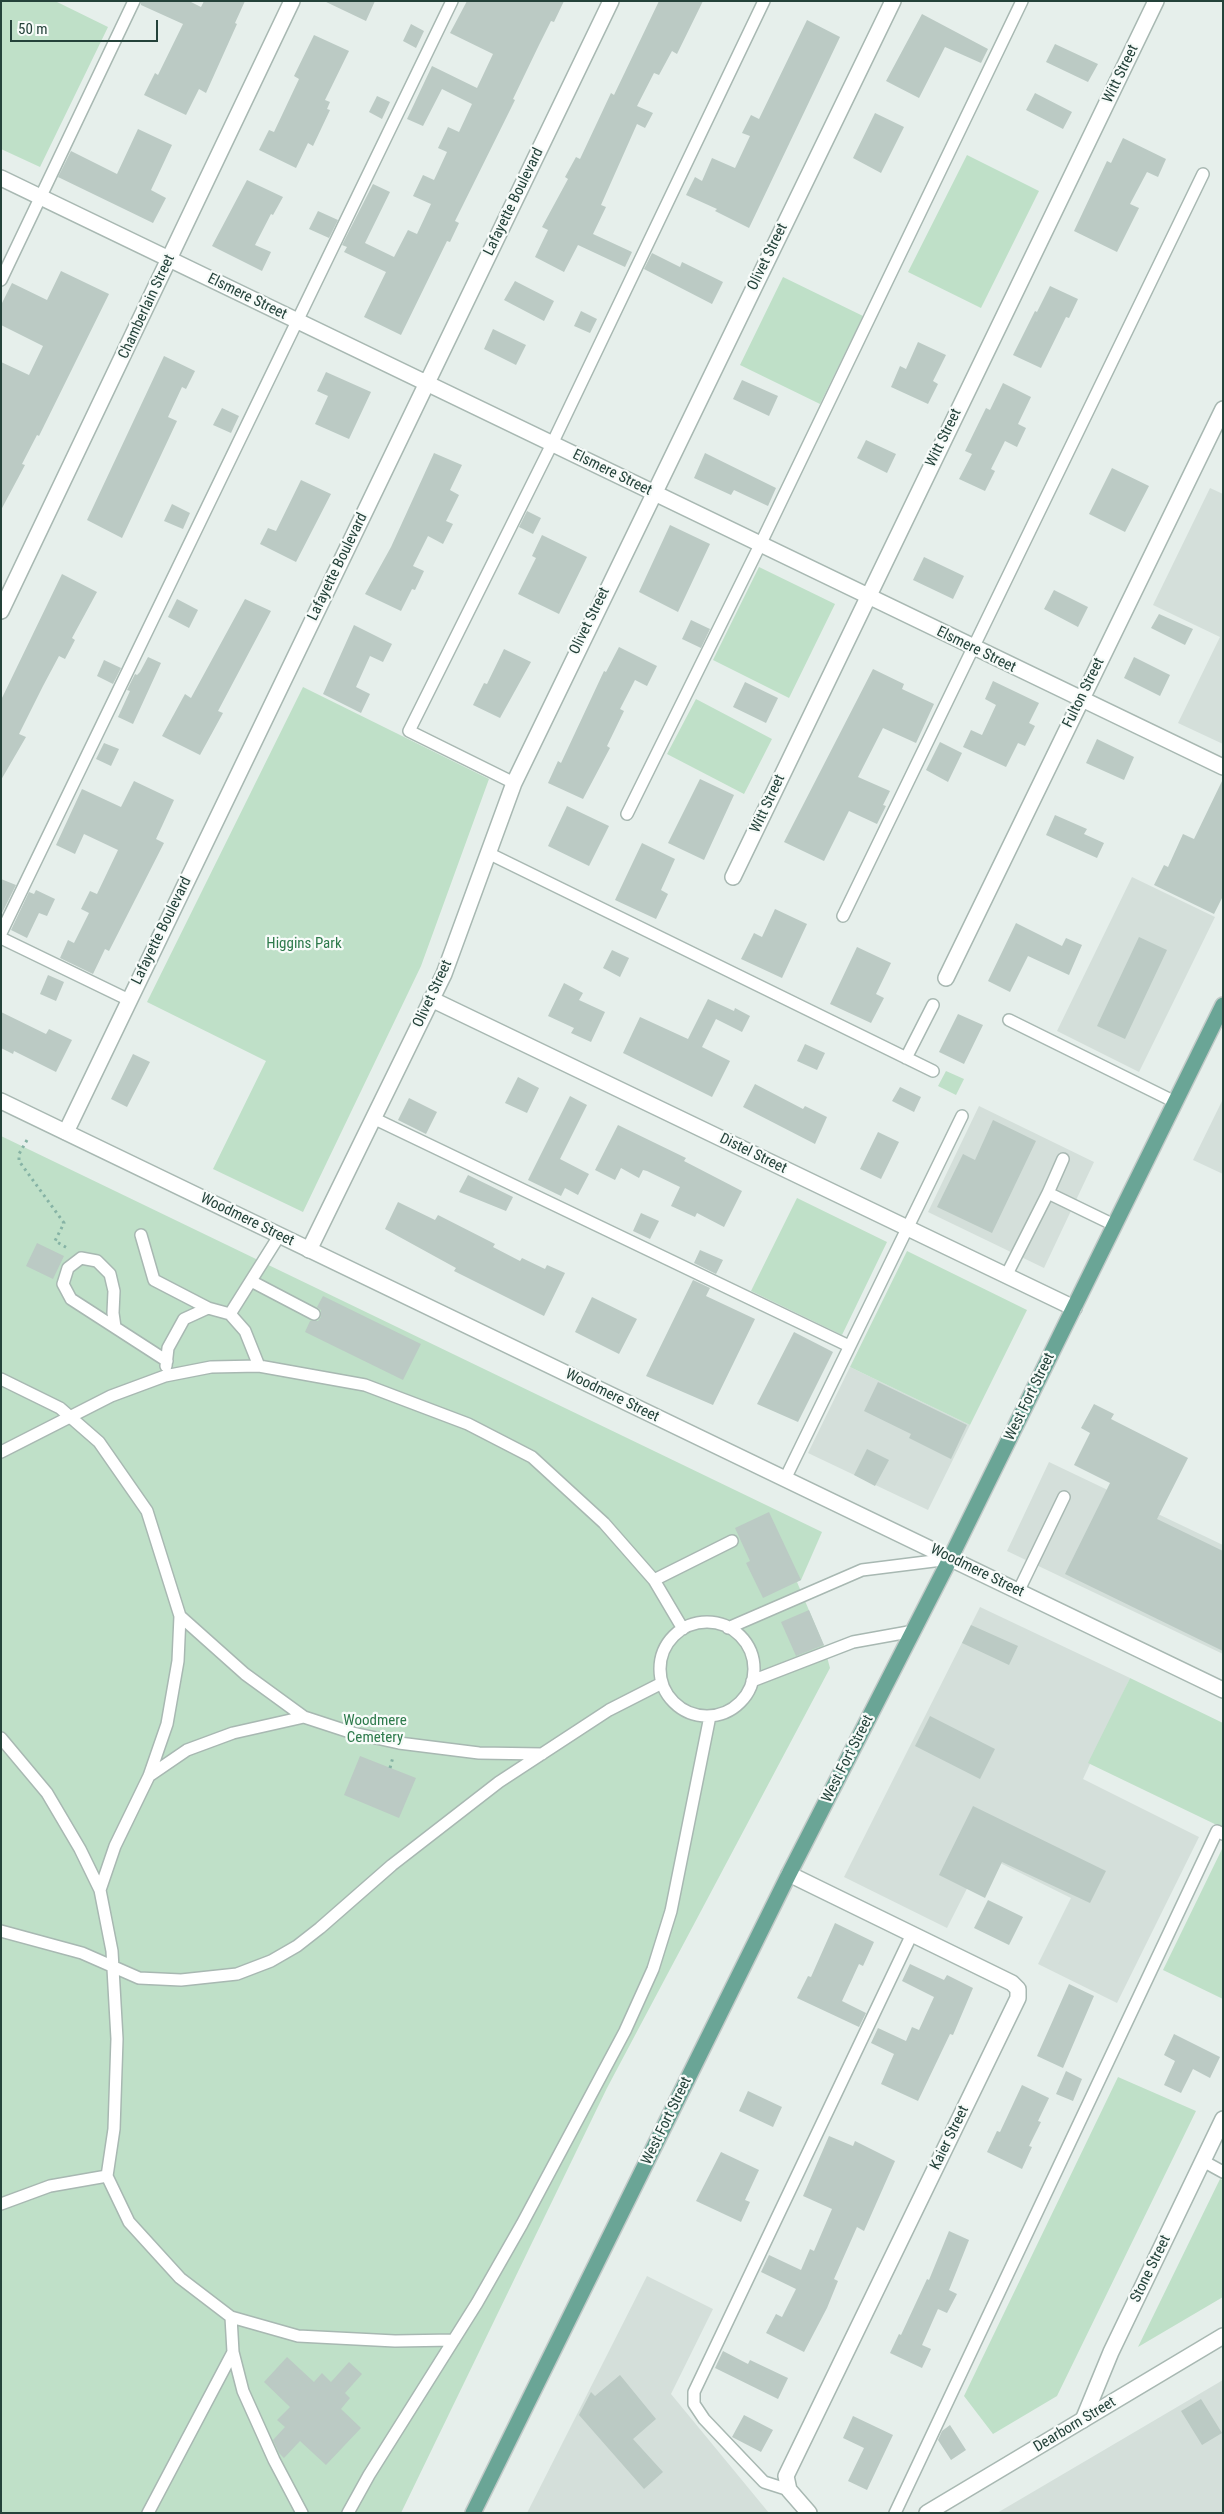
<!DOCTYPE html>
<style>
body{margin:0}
#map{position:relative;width:1224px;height:2514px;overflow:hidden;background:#e6efeb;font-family:"Roboto Condensed",sans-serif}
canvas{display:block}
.frame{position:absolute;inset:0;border:2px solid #24423a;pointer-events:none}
.scale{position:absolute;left:10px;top:20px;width:148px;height:22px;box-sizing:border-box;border:2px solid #24423a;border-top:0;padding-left:6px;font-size:15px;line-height:18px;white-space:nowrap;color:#24423a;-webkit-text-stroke:4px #f7fbf9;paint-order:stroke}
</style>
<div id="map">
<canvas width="1224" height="2514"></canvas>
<div class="frame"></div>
<div class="scale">50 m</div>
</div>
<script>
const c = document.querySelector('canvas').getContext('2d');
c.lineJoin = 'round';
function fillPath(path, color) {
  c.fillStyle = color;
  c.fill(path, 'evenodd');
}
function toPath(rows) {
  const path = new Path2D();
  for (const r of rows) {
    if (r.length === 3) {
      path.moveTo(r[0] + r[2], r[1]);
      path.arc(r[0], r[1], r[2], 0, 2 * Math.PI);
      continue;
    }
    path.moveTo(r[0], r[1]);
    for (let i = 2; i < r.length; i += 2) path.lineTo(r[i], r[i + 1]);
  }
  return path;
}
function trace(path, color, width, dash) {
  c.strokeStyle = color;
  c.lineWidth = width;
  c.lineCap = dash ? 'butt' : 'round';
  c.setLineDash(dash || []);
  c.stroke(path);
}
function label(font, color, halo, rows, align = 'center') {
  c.font = font + ' "Roboto Condensed",sans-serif';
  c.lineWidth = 4.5;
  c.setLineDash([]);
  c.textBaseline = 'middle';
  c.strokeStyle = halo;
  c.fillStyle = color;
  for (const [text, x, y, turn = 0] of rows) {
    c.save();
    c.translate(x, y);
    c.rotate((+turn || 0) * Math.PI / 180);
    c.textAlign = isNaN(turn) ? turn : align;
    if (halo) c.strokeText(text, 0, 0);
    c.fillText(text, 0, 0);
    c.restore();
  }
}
fillPath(toPath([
 [1210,488,1223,494,1223,744,1178,723,1220,637,1153,605],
 [1132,877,1215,917,1139,1072,1057,1031],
 [1223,1099,1223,1174,1193,1160],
 [979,1106,1094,1162,1044,1268,928,1212],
 [850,1367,970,1425,928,1510,808,1453],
 [1049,1462,1223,1545,1223,1654,1007,1551],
 [980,1607,1130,1678,1083,1779,1199,1837,1117,2003,1038,1964,1071,1898,984,1855,947,1928,844,1877],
 [647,2276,713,2309,671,2394,769,2513,527,2513],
 [1223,2380,1223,2513,997,2513]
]), '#d4dfda');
fillPath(toPath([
 [1,1,55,1,108,27,40,167,1,149],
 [967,155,1039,191,981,308,908,272],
 [783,277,863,316,820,404,740,365],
 [759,567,835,604,789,698,713,660],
 [303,687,489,779,421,966,303,1212,213,1169,266,1061,147,1002],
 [696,699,772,739,744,794,667,754],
 [946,1071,964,1079,956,1095,938,1086],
 [1,1136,822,1532,801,1580,797,1582,824,1646,830,1668,607,2088,401,2513,1,2513],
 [797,1198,887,1242,842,1335,751,1291],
 [907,1251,1027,1310,970,1425,850,1367],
 [1130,1678,1223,1723,1223,1828,1088,1763],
 [1222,1849,1223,1850,1223,1999,1163,1970],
 [1118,2077,1196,2111,1057,2396,993,2434,964,2396],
 [1220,2179,1223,2180,1223,2297,1138,2347]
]), '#bfe0c8');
fillPath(toPath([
 [141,1,189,1,201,7,204,1,245,1,235,23,237,24,206,93,199,89,186,115,144,95,155,73,158,75,183,24,141,5],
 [324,1,375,1,366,21],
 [467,1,564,1,554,22,551,21,539,45,513,99,515,100,455,221,459,223,450,242,447,241,401,335,364,317,386,272,344,252,347,247,342,245,373,184,390,192,365,243,394,257,408,230,417,234,431,204,413,196,423,175,434,180,447,152,438,148,448,127,459,132,472,104,442,89,423,126,407,119,432,66,477,88,493,54,450,33],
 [659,1,703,1,677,54,672,51,659,75,654,73,637,106,653,113,645,128,637,124,601,205,606,207,593,234,632,252,625,267,578,245,564,272,535,257,548,230,542,227,568,179,565,177,576,157,580,159,611,93,614,95],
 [922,14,988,49,981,63,945,47,919,98,886,81],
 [807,20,840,37,749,228,715,211,717,209,686,195,695,177,702,181,712,158,735,168,750,136,742,133,751,115,759,119],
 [411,24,424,31,416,48,403,41],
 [314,35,349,51,325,100,330,102,327,109,330,110,313,146,308,143,296,168,259,150,269,130,274,132,299,79,294,76],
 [1055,44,1098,64,1088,82,1046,62],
 [1035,93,1072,112,1063,129,1026,110],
 [377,96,390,102,382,119,369,112],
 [875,113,904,127,881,173,853,158],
 [138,129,172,145,151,190,166,198,153,223,58,177,71,151,117,174],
 [1123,138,1166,159,1158,177,1147,172,1130,204,1139,208,1117,252,1074,231,1107,161,1111,163],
 [247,180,283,197,273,215,271,214,255,245,271,252,262,271,212,246],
 [318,211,338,220,329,238,309,229],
 [652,253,680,267,682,262,723,282,712,304,644,269],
 [61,271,109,294,39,436,37,435,22,464,25,465,1,510,1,362,29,375,43,346,1,325,1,305,12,283,47,300],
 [515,281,554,301,544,321,504,300],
 [1050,286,1078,299,1069,318,1066,317,1041,368,1013,355,1035,311,1037,312],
 [581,311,597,319,590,333,574,326],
 [493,329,526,345,516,365,484,349],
 [918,342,946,355,933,381,938,384,928,404,891,387,900,366,906,369],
 [164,356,195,371,186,389,182,387,168,417,177,421,122,538,87,520],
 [326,372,371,392,349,439,315,424,328,396,317,391],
 [742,380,778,396,769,416,733,399],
 [1003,383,1031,397,1018,424,1026,428,1017,447,1005,441,991,469,995,471,985,491,959,479,972,454,965,451,986,408,990,410],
 [222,408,239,416,231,433,213,425],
 [866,440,896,454,887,473,857,458],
 [434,453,462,465,450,490,459,495,446,521,453,524,443,544,428,536,413,566,424,571,415,590,412,589,401,611,365,594,391,547],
 [705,453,776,488,768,506,734,490,731,495,694,478],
 [1112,468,1149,486,1125,532,1089,514],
 [301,480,331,494,296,562,260,544,268,528,276,531],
 [172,504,190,513,183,529,164,521],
 [527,511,541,518,533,534,519,527],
 [670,525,710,544,678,612,639,592],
 [542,535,587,557,559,614,518,594,536,558,532,556],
 [924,557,964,576,953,599,913,580],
 [62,574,97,592,72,638,75,640,65,659,59,656,43,686,19,734,26,737,1,780,1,700],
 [1054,590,1088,607,1078,627,1044,609],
 [177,599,198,610,189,628,168,617],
 [245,599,271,611,218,711,223,713,200,755,162,736,185,694,191,698],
 [1159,614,1193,629,1185,645,1151,628],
 [691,620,710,629,701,648,682,639],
 [354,625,392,644,383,662,370,656,356,687,370,694,361,713,323,694],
 [619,647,657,666,647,686,635,680,620,709,624,711,607,746,610,748,583,799,548,783,558,761,561,763,604,671,606,672],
 [504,649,531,662,500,718,473,705,484,683,487,684],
 [148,657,161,663,133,724,118,717,130,691,127,690,135,674,137,675,140,672],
 [1134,657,1170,675,1160,696,1124,678],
 [104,660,121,668,113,684,97,676],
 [873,669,904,684,902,689,934,704,916,743,883,728,858,777,890,791,883,805,886,806,877,824,849,811,824,861,784,842],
 [993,681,1039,703,1029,723,1035,726,1025,746,1018,743,1006,767,963,747,971,730,982,735,996,705,985,699],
 [745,682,778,698,766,723,733,707],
 [1097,739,1134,757,1124,780,1086,763],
 [940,742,962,753,948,782,926,770],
 [104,743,119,749,111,766,96,759],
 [700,779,734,795,704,860,668,843],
 [1223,779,1223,896,1214,914,1154,885,1164,865,1168,867,1183,834,1194,839],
 [134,781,174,800,156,839,164,843,109,951,105,949,93,974,60,958,68,940,74,943,89,913,81,909,90,891,97,894,118,850,84,834,75,854,56,845,82,789,121,807],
 [567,806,609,826,589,866,548,846],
 [1055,815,1087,829,1084,834,1104,843,1097,858,1046,835],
 [642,843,675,859,661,890,668,894,656,919,615,900],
 [1,879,16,885,1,915],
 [36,890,55,899,47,916,39,913,27,938,11,930,29,892,34,894],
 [775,909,807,924,782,978,741,959,754,933,762,937],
 [1016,923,1062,946,1066,938,1082,945,1069,975,1028,956,1010,992,988,981],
 [1139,937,1167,950,1125,1039,1097,1026],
 [857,947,891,963,876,994,884,998,871,1023,830,1004],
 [612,950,629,958,620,977,603,968],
 [48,975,64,982,56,1001,40,994],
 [564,983,583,993,579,1000,605,1012,591,1042,571,1033,574,1028,548,1016],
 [708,999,734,1011,735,1008,750,1016,742,1032,716,1019,702,1047,730,1061,712,1097,623,1053,640,1017,688,1039],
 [1,1012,46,1034,49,1029,72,1040,56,1072,14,1051,13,1054,1,1048],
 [958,1014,983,1025,964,1064,939,1052],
 [805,1044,825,1053,817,1070,797,1061],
 [133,1054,150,1062,127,1107,111,1099],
 [518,1077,539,1088,527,1113,505,1103],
 [755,1084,803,1109,805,1106,827,1117,815,1144,743,1107],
 [900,1087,921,1097,914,1112,892,1101],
 [570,1096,587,1105,560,1159,589,1174,578,1195,565,1188,561,1196,528,1180],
 [409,1098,437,1112,426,1134,398,1120],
 [993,1120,1036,1141,992,1233,937,1207,963,1154,975,1160],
 [618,1125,686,1158,684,1161,742,1191,724,1227,697,1213,695,1217,671,1206,680,1187,647,1171,643,1170,639,1178,621,1168,615,1180,595,1170],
 [878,1132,899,1142,881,1179,860,1169],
 [468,1175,513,1197,506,1211,459,1192],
 [398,1202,435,1220,438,1215,495,1244,493,1247,520,1261,522,1258,545,1269,547,1265,565,1273,544,1316,454,1271,456,1268,385,1229],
 [641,1213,659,1221,650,1239,633,1231],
 [37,1243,64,1256,53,1279,26,1266],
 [700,1250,723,1260,716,1274,694,1263],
 [693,1280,710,1288,706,1296,755,1319,713,1405,646,1376],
 [323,1296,421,1344,403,1380,305,1332,310,1321,318,1321,321,1317,321,1310,317,1307],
 [592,1297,637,1319,619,1354,575,1332],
 [794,1332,833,1352,798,1422,757,1404],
 [878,1382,967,1425,951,1459,909,1438,911,1434,864,1411],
 [1094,1404,1114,1414,1111,1419,1188,1458,1157,1519,1223,1551,1223,1651,1065,1574,1110,1483,1074,1465,1090,1433,1081,1428],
 [867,1449,889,1460,875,1486,854,1475],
 [769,1512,801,1580,763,1598,746,1563,750,1561,735,1528],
 [809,1610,824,1645,796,1656,781,1622],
 [971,1625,1018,1646,1009,1665,962,1643],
 [930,1716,995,1749,980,1779,915,1746],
 [360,1756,416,1778,399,1818,344,1795],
 [973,1806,1106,1871,1090,1903,1002,1862,985,1898,939,1875],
 [988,1900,1023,1917,1009,1945,974,1928],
 [835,1923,874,1942,863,1966,859,1964,842,2001,866,2013,859,2027,797,1998,808,1976,811,1977],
 [910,1964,944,1980,947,1975,973,1988,953,2035,950,2034,918,2101,881,2084,894,2054,871,2043,878,2028,906,2041,912,2027,919,2030,934,1997,902,1981],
 [1069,1984,1094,1996,1063,2068,1037,2056],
 [1174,2034,1220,2057,1210,2078,1193,2069,1181,2093,1164,2085,1175,2061,1164,2055],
 [1066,2071,1082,2079,1073,2101,1056,2094],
 [1022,2085,1049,2098,1038,2121,1041,2122,1029,2146,1032,2147,1022,2169,987,2152,997,2131,1000,2132],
 [748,2091,782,2107,773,2127,739,2111],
 [829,2136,853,2146,855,2141,895,2161,864,2231,857,2227,834,2279,838,2281,827,2308,804,2352,766,2333,776,2314,782,2317,796,2289,761,2272,769,2255,801,2270,810,2249,814,2251,832,2209,803,2196],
 [721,2152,759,2170,745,2200,750,2202,741,2222,696,2201],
 [949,2231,969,2240,949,2290,957,2294,947,2313,938,2309,922,2345,931,2349,922,2368,890,2353,899,2334,901,2335,927,2279,929,2280],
 [723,2351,748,2364,750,2360,788,2378,778,2399,715,2368],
 [287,2357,314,2382,322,2373,331,2382,349,2362,362,2374,345,2393,350,2398,341,2409,361,2428,326,2465,300,2441,284,2458,279,2453,273,2440,285,2427,277,2420,290,2407,264,2382],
 [620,2375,656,2419,633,2439,663,2472,644,2489,579,2415,591,2392,595,2396],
 [1201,2399,1222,2433,1202,2445,1181,2411],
 [744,2415,773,2430,761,2452,732,2437],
 [853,2416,893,2435,867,2490,848,2481,864,2448,843,2438],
 [950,2425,966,2450,951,2460,938,2440,942,2431]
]), '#bbcac4');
const service = toPath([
 [1,280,134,1],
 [514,783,409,731,552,444,764,1],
 [627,814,760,545,1022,1],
 [488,853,933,1071],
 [843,916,1203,174],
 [1,933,452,1],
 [1,938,129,1000],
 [1009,1020,1175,1102],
 [906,1058,933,1005],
 [373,1118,849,1346],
 [1063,1159,1048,1193,1114,1225],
 [141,1235,154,1280,208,1308],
 [1006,1276,1048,1193],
 [251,1281,314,1314],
 [230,1314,279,1236],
 [115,1327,113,1313,114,1291,110,1274,97,1261,81,1258,68,1268,63,1284,71,1299,167,1361],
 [166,1366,168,1348,184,1319,208,1308,230,1314,245,1331,259,1366],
 [1,1379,60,1408,99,1442,147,1511,180,1616,245,1674,304,1717,353,1733,399,1743,479,1753,542,1754],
 [1,1452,111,1396,165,1376,211,1367,259,1366,365,1385,468,1424,532,1457,604,1523,654,1580,683,1629],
 [785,1479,962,1116],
 [654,1580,732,1541],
 [1018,1592,1064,1497],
 [707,1669,47],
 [728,1628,862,1570,950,1559],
 [752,1681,853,1642,914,1631],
 [1,1738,47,1793,80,1849,100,1890,112,1951,117,2039,114,2129,107,2176,129,2222,180,2278,231,2317,298,2336,395,2341,454,2340],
 [149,1776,187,1750,233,1733,304,1717],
 [100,1890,115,1846,149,1776,167,1724,178,1661,180,1616],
 [1,1931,82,1953,139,1978,181,1980,237,1974,271,1961,297,1946,320,1928,392,1865,499,1782,609,1710,662,1683],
 [1203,2161,1223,2172],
 [1,2204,50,2186,107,2176],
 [233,2352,243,2391,274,2460,302,2513],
 [789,2490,764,2482,704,2419,694,2404,694,2392,912,1934],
 [148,2513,233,2352,231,2317],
 [348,2513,369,2475,477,2303,522,2224,625,2031,653,1969,671,1911,710,1716],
 [895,2513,1217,1831,1223,1834]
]);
const minor = toPath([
 [1,178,1223,767],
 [1,611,292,1],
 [733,877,1156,1],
 [946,978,1223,409],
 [431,999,1074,1308],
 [66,1132,611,1],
 [309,1250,444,974,514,783,893,1],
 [789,1874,1012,1983,1018,1989,1018,1998,786,2476,789,2490,809,2513],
 [1083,2420,1111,2352,1223,2119]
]);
const tertiary = toPath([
 [1,1101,1223,1690],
 [927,2513,1223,2336]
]);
const primary = toPath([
 [473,2513,789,1874,950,1559,1223,1005]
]);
trace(service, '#a8b8b2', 14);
trace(minor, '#a8b8b2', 18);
trace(tertiary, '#a8b8b2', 18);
trace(primary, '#c2cac8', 18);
trace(toPath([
 [27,1140,19,1154,19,1161,64,1223,55,1241,69,1249],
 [390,1768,393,1757]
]), '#86b3a5', 3, [2.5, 4]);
trace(service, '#fff', 11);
trace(minor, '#fff', 15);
trace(tertiary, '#fff', 15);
trace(primary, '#6aa596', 15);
label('15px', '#24423a', '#f7fbf9', [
 ["Witt Street",1121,74,-64],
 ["Lafayette Boulevard",514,202,-64],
 ["Olivet Street",768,257,-64],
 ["Elsmere Street",247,297,26],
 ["Chamberlain Street",147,307,-65],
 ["Witt Street",944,438,-64],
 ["Elsmere Street",612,473,26],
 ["Lafayette Boulevard",338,567,-64],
 ["Olivet Street",590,621,-64],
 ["Elsmere Street",976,650,26],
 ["Fulton Street",1084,693,-64],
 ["Witt Street",768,804,-65],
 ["Lafayette Boulevard",162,931,-64],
 ["Olivet Street",433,994,-65],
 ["Distel Street",753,1154,26],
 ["Woodmere Street",247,1220,26],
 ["Woodmere Street",612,1396,26],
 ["West Fort Street",1030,1397,-64],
 ["Woodmere Street",977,1571,26],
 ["West Fort Street",848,1759,-63],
 ["West Fort Street",667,2121,-64],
 ["Kaier Street",950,2138,-64],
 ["Stone Street",1151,2269,-64],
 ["Dearborn Street",1075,2425,-31]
]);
label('15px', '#2d7a4b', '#f7fbf9', [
 ["Higgins Park",304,944],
 ["Woodmere",375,1721],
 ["Cemetery",375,1738]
]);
</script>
